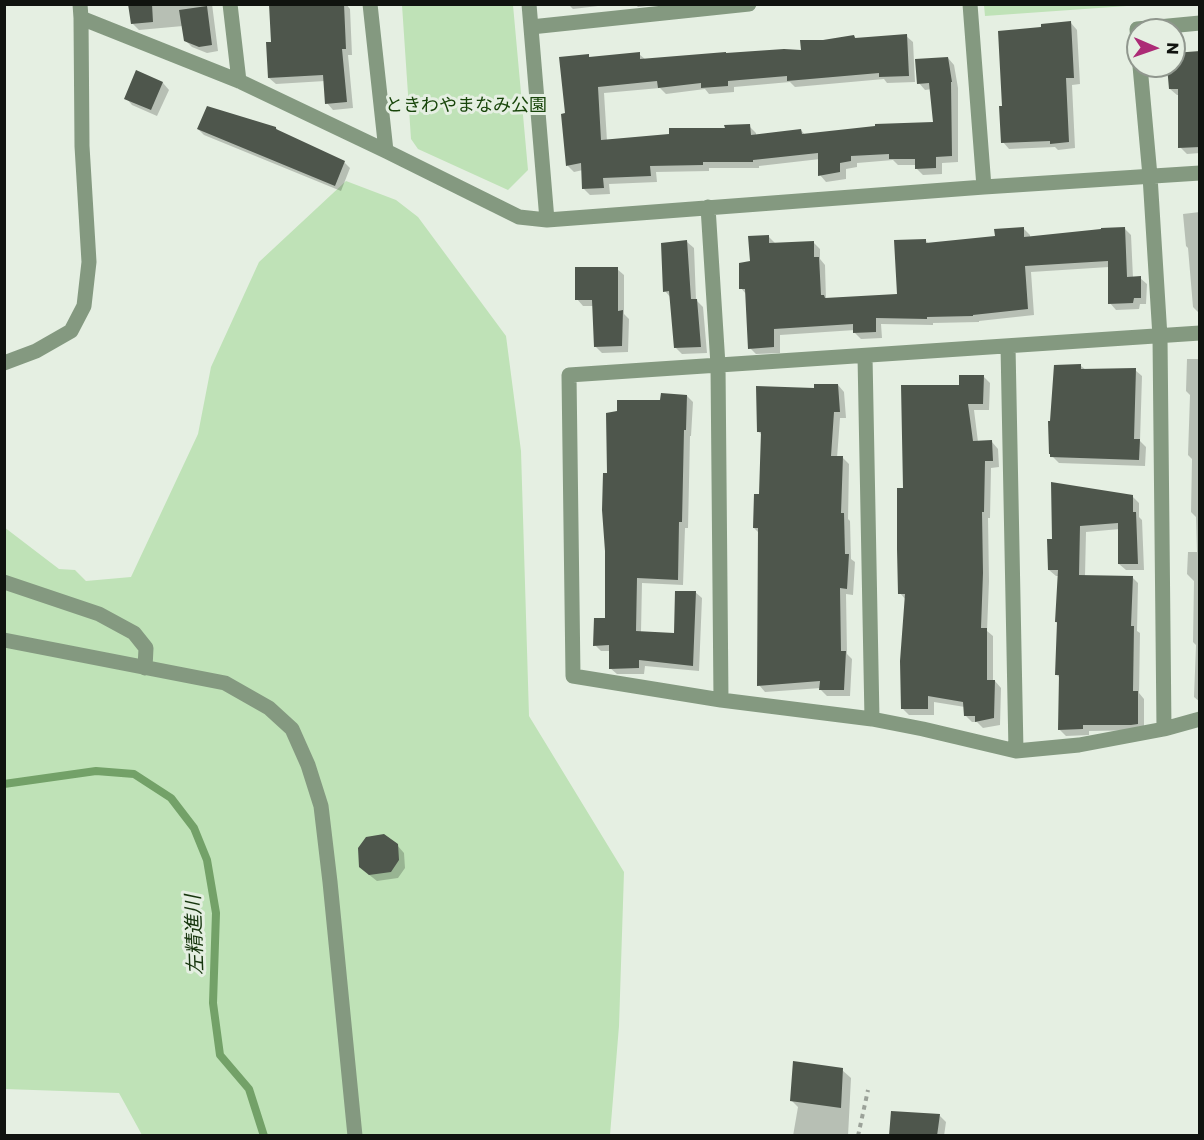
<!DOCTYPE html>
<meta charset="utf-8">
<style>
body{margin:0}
#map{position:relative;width:1204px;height:1140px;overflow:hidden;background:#e5efe2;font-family:Poppins,sans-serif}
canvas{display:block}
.frame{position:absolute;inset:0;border:6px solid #10130f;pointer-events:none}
.north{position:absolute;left:1126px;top:18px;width:60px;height:60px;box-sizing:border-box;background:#e5efe2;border:2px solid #90978e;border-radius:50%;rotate:92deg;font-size:16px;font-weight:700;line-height:24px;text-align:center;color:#10130f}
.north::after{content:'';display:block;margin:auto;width:21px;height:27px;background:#ac2b76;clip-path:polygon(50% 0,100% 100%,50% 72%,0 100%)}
</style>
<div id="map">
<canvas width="1204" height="1140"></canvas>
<div class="frame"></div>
<div class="north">N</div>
</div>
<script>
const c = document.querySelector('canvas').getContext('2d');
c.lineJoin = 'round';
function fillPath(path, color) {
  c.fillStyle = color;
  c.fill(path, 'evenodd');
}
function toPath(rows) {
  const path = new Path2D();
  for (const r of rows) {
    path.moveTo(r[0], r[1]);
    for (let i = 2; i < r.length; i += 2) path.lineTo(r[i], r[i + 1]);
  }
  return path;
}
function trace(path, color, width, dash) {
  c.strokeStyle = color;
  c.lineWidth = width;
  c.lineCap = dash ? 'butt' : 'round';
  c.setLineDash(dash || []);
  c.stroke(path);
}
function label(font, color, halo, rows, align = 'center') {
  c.font = font + ' Poppins,"Noto Sans JP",sans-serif';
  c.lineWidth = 6;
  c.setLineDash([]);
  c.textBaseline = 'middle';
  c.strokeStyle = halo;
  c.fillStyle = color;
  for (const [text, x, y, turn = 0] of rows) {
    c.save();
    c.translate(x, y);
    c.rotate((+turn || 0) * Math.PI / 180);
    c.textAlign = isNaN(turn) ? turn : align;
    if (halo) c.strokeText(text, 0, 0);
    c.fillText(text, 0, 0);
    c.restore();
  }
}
fillPath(toPath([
 [402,5,513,5,528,170,508,190,418,149,411,139],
 [984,5,984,4,1141,5,985,16],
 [346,181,396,200,418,217,506,336,521,451,529,716,624,872,619,1026,610,1135,142,1135,119,1093,5,1089,4,527,59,569,75,570,86,581,131,577,198,434,211,367,259,262]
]), '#bfe2b7');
fillPath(toPath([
 [129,4,212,4,218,51,207,53,192,47,185,40,183,26,139,30,132,23],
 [270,4,346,4,350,9,352,55,348,55,353,108,333,110,327,103,325,81,276,84,269,78,272,43],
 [568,4,598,4,598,6,573,9],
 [635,4,663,4,638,7],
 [1071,23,1077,30,1080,84,1072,85,1075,148,1058,150,1055,147,1009,149,1003,142,1043,29],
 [854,36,857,40,906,36,913,42,915,82,887,83,884,79,795,87,790,82,734,87,734,92,709,94,705,89,666,94,660,88,604,93,607,141,726,130,749,126,756,133,756,136,801,130,805,135,934,123,932,89,925,90,919,83,948,58,954,65,958,88,958,162,942,163,942,174,923,175,917,169,917,165,898,165,893,160,857,163,857,167,846,169,846,179,826,182,820,175,820,159,759,166,759,168,709,168,709,171,656,172,657,182,609,184,610,194,590,195,583,188,583,170,574,172,568,166,567,115,588,56,591,58,639,54,646,60,802,52,823,42],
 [1200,53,1200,153,1187,154,1180,147,1179,95,1177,95,1170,89,1169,66,1174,66,1174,54],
 [137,72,163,83,169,90,157,116,132,105,126,98],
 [276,128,280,133,344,162,350,168,341,191,204,135,198,129],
 [1200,212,1200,314,1193,307,1188,248,1186,246,1183,214],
 [1023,228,1030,235,1030,238,1125,229,1131,235,1133,278,1140,278,1147,284,1146,304,1140,304,1139,309,1116,310,1110,303,1109,267,1031,272,1034,315,979,321,979,322,933,323,933,325,881,324,882,338,861,339,855,333,855,330,780,335,780,353,756,354,750,348,746,294,741,288,751,263,769,237,776,244,814,243,820,249,820,259,825,265,826,300,899,295,925,240,929,244,996,237],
 [687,242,694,248,696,300,703,307,707,353,682,354,675,347,671,298,665,291],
 [617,269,624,275,624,314,629,319,628,352,602,353,595,346,594,306,583,306,577,299],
 [1187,359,1200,359,1200,702,1194,697,1196,645,1193,642,1194,581,1187,574,1188,552,1197,552,1196,517,1191,512,1192,459,1188,455,1190,395,1186,391],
 [1081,366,1086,370,1135,370,1142,376,1140,441,1146,447,1145,466,1059,463,1052,456],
 [983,376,990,383,989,410,974,410,978,442,992,442,998,449,999,467,991,468,990,518,988,518,989,581,987,631,993,636,993,681,995,681,1001,688,1000,725,983,728,977,722,972,722,965,715,965,707,934,702,934,715,909,715,902,708,906,600,900,593,904,489,961,387],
 [838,385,844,392,846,418,840,418,837,458,842,457,849,464,848,519,850,521,851,559,855,562,853,595,846,594,847,654,852,659,850,696,827,696,821,690,821,688,765,692,759,685,759,533,754,528,760,495,762,435,759,432,816,390],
 [687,396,693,402,691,436,690,436,688,528,685,528,683,585,642,583,641,632,675,635,695,592,702,598,699,671,645,666,644,674,617,674,610,668,610,651,601,651,595,645,607,620,609,475,662,401],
 [1132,496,1139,503,1139,517,1142,520,1144,570,1126,570,1119,564,1120,529,1086,532,1085,576,1132,577,1138,583,1137,631,1140,633,1139,693,1144,699,1144,730,1089,731,1089,735,1066,736,1059,729,1060,678,1057,675,1058,624,1056,622,1059,576,1056,576,1049,570,1053,540],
 [397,845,404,853,405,868,398,878,377,881,368,874],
 [842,1070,851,1078,848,1136,793,1136,798,1107,792,1101],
 [939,1115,946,1122,944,1136,891,1136]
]), '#0003');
trace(toPath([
 [4,784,96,771,134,774,171,798,194,828,207,860,216,913,213,1003,220,1055,249,1089,264,1136]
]), '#73a168', 8);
fillPath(toPath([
 [128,4,152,4,153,22,131,24],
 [269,4,344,4,346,49,342,49,347,102,325,104,323,75,268,78,266,42,271,42],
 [207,6,212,45,199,47,184,41,179,10],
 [1071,21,1074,78,1066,78,1069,142,1050,144,1050,141,1001,143,999,106,1002,106,998,31,1041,27,1041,24],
 [907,34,909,76,879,77,879,73,787,81,787,76,728,81,728,86,701,88,701,83,658,88,657,81,598,87,601,140,669,134,669,128,725,128,724,125,750,124,751,135,801,129,802,134,875,126,875,124,933,122,929,83,917,84,915,59,948,57,952,82,951,82,952,156,936,157,936,168,915,169,915,159,889,159,889,154,851,156,851,161,840,163,840,172,818,176,818,153,753,160,753,162,703,162,703,165,650,166,651,176,603,178,604,188,582,189,581,163,566,166,561,114,565,113,559,57,589,54,589,57,640,52,640,59,726,52,726,53,784,49,801,50,800,40,823,40,854,35,855,38],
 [1200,51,1200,147,1178,148,1178,89,1169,89,1167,66,1174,66,1174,53],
 [136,70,163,82,151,110,124,99],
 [207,106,276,127,276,129,345,161,335,186,197,129],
 [1024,227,1024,237,1101,229,1101,228,1125,227,1127,277,1141,276,1141,298,1134,298,1133,303,1108,304,1108,261,1025,266,1028,309,973,315,973,316,927,317,927,319,876,318,876,332,853,333,853,324,774,329,774,347,748,349,745,289,739,289,739,263,750,261,748,236,769,235,769,243,814,241,814,257,819,257,821,295,824,295,825,298,897,294,894,240,926,239,926,243,995,236,994,229],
 [687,240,691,299,697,299,701,347,674,348,669,291,663,292,661,243],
 [575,267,618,267,618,311,623,310,622,346,594,347,592,300,575,300],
 [1081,364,1081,369,1136,368,1134,439,1140,439,1139,460,1050,457,1050,454,1049,454,1048,421,1050,421,1054,365],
 [959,375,984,375,983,404,968,404,973,441,992,440,993,461,985,461,984,512,982,512,983,573,981,628,987,628,987,680,995,680,994,718,975,722,975,716,964,716,963,702,928,696,928,709,901,709,900,661,905,594,898,594,897,549,897,488,903,488,901,385,959,385],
 [814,384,838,384,840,412,834,412,831,456,843,456,841,513,844,513,845,554,849,554,847,589,840,588,841,651,846,651,844,690,819,690,820,681,757,686,758,528,753,528,754,494,759,494,761,432,757,432,756,386,814,388],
 [661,393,687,395,686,430,684,430,682,522,679,522,678,580,637,578,636,631,674,633,675,591,696,591,693,666,639,660,639,668,609,669,609,645,593,646,594,618,605,618,605,551,602,510,603,473,607,473,606,413,617,411,617,400,660,400],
 [1051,482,1133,495,1133,512,1136,512,1138,564,1118,564,1118,523,1080,526,1079,575,1133,576,1131,626,1134,626,1133,691,1138,691,1138,724,1131,725,1083,725,1083,729,1058,730,1059,675,1055,675,1057,622,1055,622,1058,570,1048,570,1047,539,1052,539],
 [384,834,398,844,399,860,391,872,369,875,359,867,358,848,366,837],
 [793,1061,843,1068,841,1108,790,1101],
 [891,1111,940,1114,937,1136,889,1136]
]), '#4e564c');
trace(toPath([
 [858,1136,868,1090]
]), '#9ba299', 4, [4.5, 4.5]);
trace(toPath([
 [80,4,81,18,239,81,386,151,519,217,547,220,984,187,1200,173],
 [230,4,239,81],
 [370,4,386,151],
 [529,4,547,220],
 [970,4,984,187],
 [531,27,749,4],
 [1138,42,1137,29,1200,23],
 [1140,66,1150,176,1160,337,1164,729],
 [708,207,718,365,721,700],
 [1200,333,569,375,573,676,721,700,872,719,923,729,1016,751,1079,745,1164,729,1200,719],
 [1008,346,1016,751],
 [865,356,872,719],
 [4,363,36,351,71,331,84,306,89,262,82,146,81,18],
 [4,582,99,614,134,633,146,648,145,668],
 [4,640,225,683,269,708,292,729,308,765,321,806,330,882,355,1136]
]), '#849980', 15);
label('18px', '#18450a', '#e5efe2', [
 ["ときわやまなみ公園",466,106]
]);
label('italic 20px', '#16350d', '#e5efe2', [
 ["左精進川",196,935,-92]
]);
</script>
